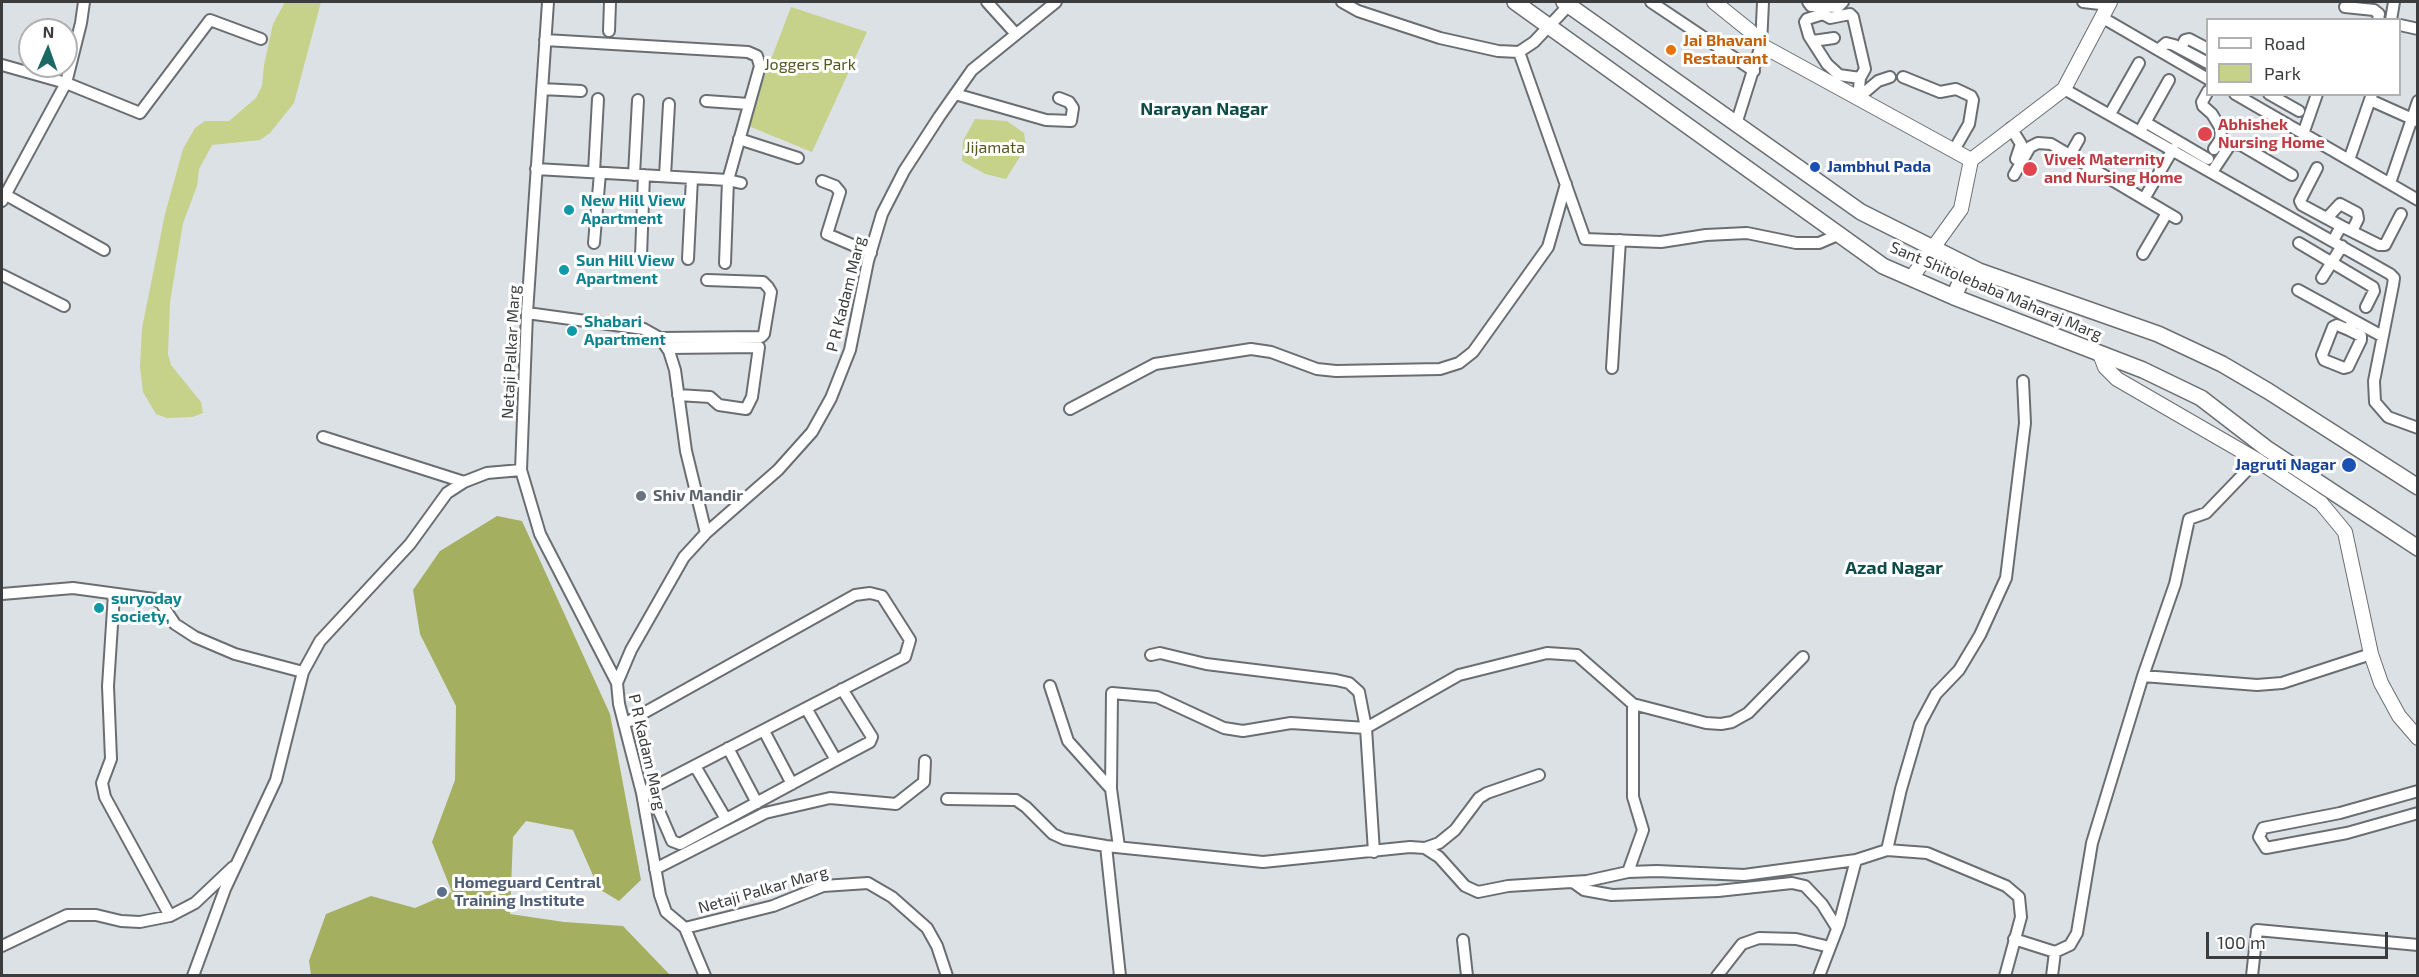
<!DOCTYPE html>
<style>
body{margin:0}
#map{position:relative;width:2419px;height:977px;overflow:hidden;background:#dce1e5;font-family:"Exo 2",sans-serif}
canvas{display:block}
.frame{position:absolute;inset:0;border:3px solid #3a3c3e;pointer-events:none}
.legend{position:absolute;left:2206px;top:18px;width:195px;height:78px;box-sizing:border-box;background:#fff;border:2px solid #b0b1b2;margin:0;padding:8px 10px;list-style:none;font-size:18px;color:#3a3c3e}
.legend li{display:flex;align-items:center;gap:12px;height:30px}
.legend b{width:30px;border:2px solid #b0b1b2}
.north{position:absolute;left:18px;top:18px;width:60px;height:60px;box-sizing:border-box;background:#fff;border:2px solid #b0b1b2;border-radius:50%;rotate:2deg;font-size:16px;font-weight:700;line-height:24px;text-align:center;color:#3a3c3e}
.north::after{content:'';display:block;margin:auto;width:21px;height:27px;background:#1c6864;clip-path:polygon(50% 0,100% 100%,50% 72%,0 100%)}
.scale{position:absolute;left:2206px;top:932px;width:182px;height:27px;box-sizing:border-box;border:3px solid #3a3c3e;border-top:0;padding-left:8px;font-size:18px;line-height:21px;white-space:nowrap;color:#3a3c3e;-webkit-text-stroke:4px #fff;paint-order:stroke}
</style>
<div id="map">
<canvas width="2419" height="977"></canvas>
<div class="frame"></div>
<ul class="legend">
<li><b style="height:8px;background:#fff"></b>Road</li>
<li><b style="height:16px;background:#c6d189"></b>Park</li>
</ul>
<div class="north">N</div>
<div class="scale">100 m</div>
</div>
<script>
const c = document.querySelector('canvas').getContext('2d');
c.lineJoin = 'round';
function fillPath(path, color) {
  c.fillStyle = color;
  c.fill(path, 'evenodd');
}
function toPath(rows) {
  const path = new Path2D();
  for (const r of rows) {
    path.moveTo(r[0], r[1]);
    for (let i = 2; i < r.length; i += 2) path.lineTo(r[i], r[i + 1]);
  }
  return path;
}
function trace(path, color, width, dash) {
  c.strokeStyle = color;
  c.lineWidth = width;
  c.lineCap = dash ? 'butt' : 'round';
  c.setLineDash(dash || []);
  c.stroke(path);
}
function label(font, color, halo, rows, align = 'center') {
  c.font = font + ' "Exo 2",sans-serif';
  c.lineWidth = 6;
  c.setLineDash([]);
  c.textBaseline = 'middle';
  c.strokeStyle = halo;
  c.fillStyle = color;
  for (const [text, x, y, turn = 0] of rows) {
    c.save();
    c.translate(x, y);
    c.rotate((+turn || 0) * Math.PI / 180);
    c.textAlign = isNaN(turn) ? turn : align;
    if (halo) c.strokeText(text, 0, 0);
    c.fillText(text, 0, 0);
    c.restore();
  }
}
fillPath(toPath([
 [285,2,321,2,294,103,270,133,260,140,212,145,199,169,197,186,183,223,170,302,168,354,171,365,201,402,203,413,192,417,167,418,156,414,143,392,140,367,142,328,165,214,183,149,195,128,205,121,229,121,256,98,262,86,264,65,273,24],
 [791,7,867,32,812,152,746,125],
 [975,119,1007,121,1024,133,1026,147,1006,179,985,174,962,161,963,141]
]), '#c6d189');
fillPath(toPath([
 [497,516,522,521,610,714,641,880,619,901,599,889,573,830,526,821,513,837,510,914,564,922,623,926,670,975,311,975,309,961,326,914,371,896,415,908,452,892,432,842,455,780,456,706,420,634,413,590,440,551]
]), '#a5af60');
const street = toPath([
 [548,2,527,313,521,470,540,534,617,683],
 [987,2,1015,33],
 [1342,2,1358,11,1440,38,1498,51,1519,52,1534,42,1569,5],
 [1651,2,1754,71],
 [1808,2,1811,6,1838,7,1843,2],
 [2083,2,2109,5],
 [2345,7,2374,10,2379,14,2378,20],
 [2103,18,2208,79],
 [2391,20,2394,2],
 [2400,25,2418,29],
 [609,31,610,2],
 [1813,41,1834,38],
 [2181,48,2185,40,2189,39,2208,49],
 [2158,50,2166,43,2174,45,2208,63],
 [1519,52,1585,239,1661,242,1706,235,1747,233,1796,243,1819,243,1840,234],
 [2,65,66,83,140,113,210,20,261,39],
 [1903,77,1940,92,1956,89,1971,96,1973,100,1969,124,1954,150],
 [542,89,581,91],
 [2064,89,2390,274,2394,278,2393,285,2374,381,2375,402,2388,417,2418,428],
 [2208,91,2202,102,2203,106,2212,114,2221,129,2220,140,2214,149],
 [955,94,1046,120,1071,121,1073,108,1069,102,1059,98],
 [2235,94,2418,200],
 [2269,94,2299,111],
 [1858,98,1860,78,1865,69,1853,17,1850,14,1830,18,1823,14,1807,19,1805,22,1809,36,1827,64,1839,75,1860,78],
 [1858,98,1878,81,1890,77],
 [2370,100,2417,121],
 [706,101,749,104],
 [2110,114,2139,63],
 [1737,121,1761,45,1763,2],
 [2145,122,2208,159],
 [2011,128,2021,144,2016,159],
 [2142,128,2169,80],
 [2303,134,2317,94],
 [739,139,798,158],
 [2070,155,2079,139],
 [2349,160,2372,94],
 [2317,168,2300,201,2302,205,2341,226,2333,241],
 [536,169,728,180,760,66,757,56,748,52,545,40],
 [594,172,598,99],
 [2212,172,2230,145,2235,144,2241,145,2292,175],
 [634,175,638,100],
 [2014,175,2030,147,2038,143,2051,144,2176,218],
 [665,176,669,104],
 [822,181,835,186,840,192,827,234,871,253],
 [2390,183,2418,101],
 [6,195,104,250],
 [2144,199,2173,149],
 [2,201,66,83,81,23,84,2],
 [2327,218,2340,204,2357,213,2358,219,2352,231],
 [2341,226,2379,245,2385,245,2401,214],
 [594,243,600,173],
 [2299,243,2373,287,2374,291,2366,307],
 [2143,254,2167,213],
 [641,256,644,175],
 [688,259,692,178],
 [725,263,728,180,741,183],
 [2,275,64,306],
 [2322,278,2342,246],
 [2298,290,2382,336],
 [527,313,644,329,660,338,669,351,675,370,686,451,706,533],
 [2349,330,2361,336,2361,340,2348,367,2344,368,2324,360,2322,355,2333,327,2337,325,2349,330,2353,320],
 [660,338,761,337,764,334,771,292,768,287,763,282,707,280],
 [667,348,759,347,752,397,746,409,719,405,710,397,678,395],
 [1612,368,1620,240],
 [1070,409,1155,364,1251,349,1271,352,1317,369,1336,371,1440,369,1459,363,1473,352,1548,247,1566,184],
 [323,437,464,482],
 [2,594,73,588,154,599,161,603,175,624,195,637,235,654,303,672],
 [114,594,108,686,111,759,102,783,105,797,170,916],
 [1151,655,1160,653,1206,664,1336,680,1349,683,1359,692,1366,728,1374,852],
 [2143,676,2257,685,2282,683,2371,654],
 [1050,686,1068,741,1111,789,1119,847],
 [624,724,855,595,870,593,882,596,910,640,905,657,642,793],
 [764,731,792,784],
 [728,748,757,803],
 [836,760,870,742,872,737,842,689],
 [695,766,726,819],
 [1111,789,1112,693,1157,697,1224,728,1243,731,1291,723,1366,728,1459,675,1547,653,1577,655,1633,704,1706,723,1721,724,1732,722,1748,713,1803,657],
 [650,790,672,841,680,844,836,760,806,708],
 [2418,791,2340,813,2263,828,2259,837,2266,848,2347,833,2418,813],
 [947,799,1016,800,1026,807,1053,834,1064,839,1106,846,1263,862,1410,847,1425,848,1439,857,1465,886,1478,892,1508,886,1587,881,1628,872,1657,871,1744,875,1856,860,1887,850,1927,853,2006,886,2019,897,2021,917,2005,976],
 [1106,846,1120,976],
 [1425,848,1439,843,1455,830,1479,798,1487,793,1539,775],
 [1887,850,1901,789,1920,724,1936,694,1959,670,1980,635,2006,578,2025,423,2023,381],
 [655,869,765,813,830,798,896,804,924,782,925,761],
 [1628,872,1643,830,1633,797,1633,704],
 [1573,882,1584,890,1612,895,1718,891,1792,883,1805,886,1822,904,1837,928],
 [685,928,773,906,823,886,868,883,892,897,927,928,937,946,947,976],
 [2014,939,2055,952,2070,945,2077,933,2092,843,2143,676,2175,584,2189,519,2206,513,2257,460],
 [1463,940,1467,976],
 [2,946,67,915,96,915,121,921,140,922,170,916,195,903,233,867],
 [193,976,225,889,276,780,303,672,320,641,410,544,447,493,464,482,487,473,521,470],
 [705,976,685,928,666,912,660,895,642,793,619,704,617,683,631,650,684,557,706,533,778,470,812,432,831,398,850,350,868,261,882,214,904,171,939,117,972,70,1056,2],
 [1717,976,1742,944,1759,938,1796,939,1830,947],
 [1819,976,1839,924,1856,860],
 [2052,976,2055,952],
 [2252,976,2257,930,2418,945]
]);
const secondary = toPath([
 [1714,2,1750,31,1761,45,1971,160],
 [1971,160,2064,89,2110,2],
 [1912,277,1961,209,1971,160],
 [2100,354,2105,367,2117,379,2257,460,2321,503,2345,532,2371,654,2381,683,2399,716,2418,738]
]);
const primary = toPath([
 [1515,2,1883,266,1954,297,2143,370,2201,398,2266,448,2418,548],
 [1564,2,1861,212,1979,271,2158,334,2222,364,2268,391,2418,487],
 [1954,297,1967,266]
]);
trace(street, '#6a6e72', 14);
trace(secondary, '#6a6e72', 16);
trace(primary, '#6a6e72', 18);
trace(street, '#fff', 10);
trace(secondary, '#fff', 14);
trace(primary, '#fff', 15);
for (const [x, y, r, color] of [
 [1671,50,6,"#e8710a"],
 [2205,134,8,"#e0444e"],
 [1815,167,6,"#1a4fb4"],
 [2030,169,8,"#e0444e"],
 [569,210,6,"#0f9aa8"],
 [564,270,6,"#0f9aa8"],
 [572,331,6,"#0f9aa8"],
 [2349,465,8,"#1a4fb4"],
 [641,496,6,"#6b7280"],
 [99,608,6,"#0f9aa8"],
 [442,892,6,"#5c6f8a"]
]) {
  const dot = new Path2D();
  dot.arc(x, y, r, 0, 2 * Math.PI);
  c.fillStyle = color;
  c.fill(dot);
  trace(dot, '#fff', 2);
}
label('bold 16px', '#c56008', '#fff', [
 ["Jai Bhavani",1683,41],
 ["Restaurant",1683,59]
], 'left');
label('16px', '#52581f', '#fff', [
 ["Joggers Park",810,65],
 ["Jijamata",995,148]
]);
label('bold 16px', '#be3a42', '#fff', [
 ["Abhishek",2218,125],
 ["Nursing Home",2218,143],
 ["Vivek Maternity",2044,160],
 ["and Nursing Home",2044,178]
], 'left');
label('bold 16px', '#164399', '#fff', [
 ["Jambhul Pada",1827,167],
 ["Jagruti Nagar",2336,465,"right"]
], 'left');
label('bold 16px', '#0d838f', '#fff', [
 ["New Hill View",581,201],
 ["Apartment",581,219],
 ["Sun Hill View",576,261],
 ["Apartment",576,279],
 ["Shabari",584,322],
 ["Apartment",584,340],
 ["suryoday",111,599],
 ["society,",111,617]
], 'left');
label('16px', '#3a3c3e', '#fff', [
 ["Sant Shitolebaba Maharaj Marg",1996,291,23],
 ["P R Kadam Marg",846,294,-76],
 ["Netaji Palkar Marg",511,352,-87],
 ["P R Kadam Marg",647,752,77],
 ["Netaji Palkar Marg",763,890,-16]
]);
label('bold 16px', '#5b616d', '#fff', [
 ["Shiv Mandir",653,496]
], 'left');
label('bold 16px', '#4e5e75', '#fff', [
 ["Homeguard Central",454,883],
 ["Training Institute",454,901]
], 'left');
label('bold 18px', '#0c4b48', '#fff', [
 ["Narayan Nagar",1204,109],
 ["Azad Nagar",1894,568]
]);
</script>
